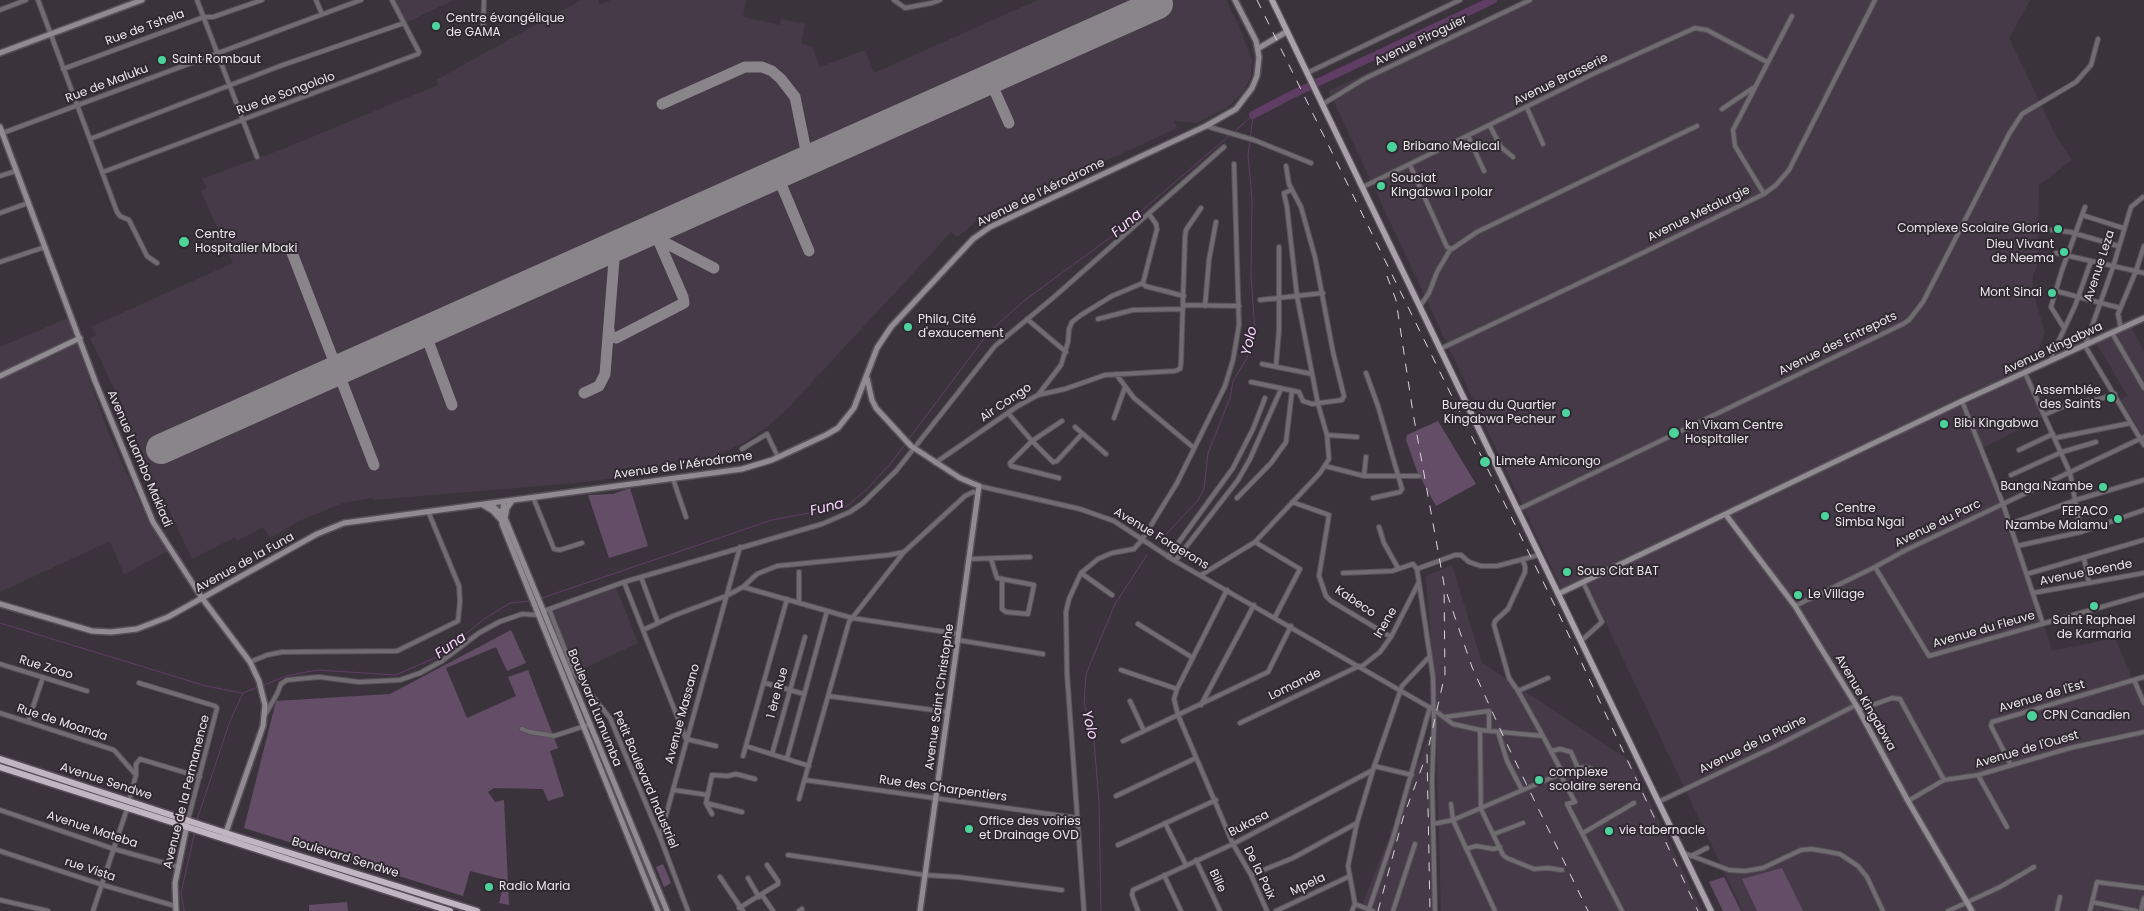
<!DOCTYPE html>
<meta charset="utf-8">
<style>
body{margin:0}
canvas{display:block;background:#3b333c}
</style>
<canvas width="2144" height="911"></canvas>
<script>
const c = document.querySelector('canvas').getContext('2d');
c.lineJoin = 'round';
function fillPath(path, color) {
  c.fillStyle = color;
  c.fill(path, 'evenodd');
}
function toPath(rows) {
  const path = new Path2D();
  for (const r of rows) {
    path.moveTo(r[0], r[1]);
    for (let i = 2; i < r.length; i += 2) path.lineTo(r[i], r[i + 1]);
  }
  return path;
}
function trace(path, color, width, dash) {
  c.strokeStyle = color;
  c.lineWidth = width;
  c.lineCap = dash ? 'butt' : 'round';
  c.setLineDash(dash || []);
  c.stroke(path);
}
function label(font, color, halo, rows, align = 'center') {
  c.font = font + ' Poppins,sans-serif';
  c.lineWidth = 4;
  c.setLineDash([]);
  c.textBaseline = 'middle';
  c.strokeStyle = halo;
  c.fillStyle = color;
  for (const [text, x, y, turn = 0] of rows) {
    c.save();
    c.translate(x, y);
    c.rotate((+turn || 0) * Math.PI / 180);
    c.textAlign = isNaN(turn) ? turn : align;
    if (halo) c.strokeText(text, 0, 0);
    c.fillText(text, 0, 0);
    c.restore();
  }
}
fillPath(toPath([
 [393,0,453,0,406,23],
 [581,0,598,0,600,5,611,0,746,0,743,17,780,25,781,19,805,24,801,43,812,47,820,67,865,50,874,73,1038,0,1226,0,1241,31,1252,61,1250,80,1242,93,1227,108,1196,123,1174,121,1177,128,1001,209,976,222,957,237,951,232,788,408,767,427,743,443,711,458,690,464,631,476,574,483,373,500,373,498,343,503,299,521,270,538,263,527,237,541,235,537,192,559,165,502,159,505,118,415,125,411,90,338,97,335,91,327,233,263,201,191,207,188,202,179,283,149,438,85,436,80],
 [1523,0,2030,0,2009,38,2054,132,2072,160,2039,185,2037,267,2033,274,2032,289,2045,333,2033,363,2026,371,2048,414,1983,448,2004,503,2052,651,2115,638,2144,707,2144,911,1743,911,1586,581,1563,592,1329,91],
 [68,318,108,432,148,520,168,551,124,574,110,541,0,592,0,347],
 [2130,326,2144,351,2144,438,2121,400,2128,396,2096,343],
 [1452,565,1482,663,1630,761,1702,911,1441,911,1435,695,1426,576],
 [616,588,638,643,574,673,549,609],
 [1429,736,1435,911,1360,911,1361,908]
]), '#463a48');
fillPath(toPath([
 [1438,421,1476,484,1436,506,1417,471,1406,440,1407,435],
 [630,488,648,546,609,558,588,495,613,494],
 [511,630,526,663,507,671,496,647,446,668,467,718,516,696,508,677,528,670,558,748,550,751,564,796,548,801,543,789,494,788,488,792,495,802,504,800,509,905,499,903,505,880,470,871,463,896,244,828,276,701,390,694],
 [663,864,671,883,664,887,656,867],
 [1782,868,1803,911,1757,911,1742,879],
 [1724,877,1741,911,1723,911,1709,882],
 [347,902,348,911,309,911,309,905]
]), '#644d67');
trace(toPath([
 [1233,133,1253,115],
 [908,440,989,332,1025,300,1111,237,1230,135],
 [1159,542,1198,500,1204,489,1208,453,1230,398,1233,381,1247,358,1255,332,1251,275,1252,199,1248,156,1253,115],
 [539,599,772,520,847,506,866,490,892,462,906,443],
 [0,623,206,686,242,693],
 [262,686,286,676,317,670,396,675,439,656,484,619,510,603,531,601],
 [197,820,230,721,243,693,258,687],
 [184,911,181,893,195,831],
 [1101,911,1099,802,1094,741,1084,703,1086,674,1115,604,1147,555]
]), '#603d65', 1);
trace(toPath([
 [1253,115,1289,96,1493,0]
]), '#603d65', 8);
trace(toPath([
 [989,78,1009,123],
 [662,104,745,67,762,67,772,71,781,79,795,97,805,146,809,158],
 [776,172,809,251],
 [658,239,714,268],
 [291,250,374,465],
 [424,330,452,405],
 [609,330,610,336,616,338,684,303,683,297,653,228],
 [584,393,599,386,605,374,614,260,610,247]
]), '#8a848b', 11);
trace(toPath([
 [161,449,1158,4]
]), '#8a848b', 30);
const street = toPath([
 [38,0,117,212,120,216,129,220,147,256,157,263],
 [197,0,257,157],
 [316,0,322,14],
 [894,0,905,8,932,3,940,0],
 [0,10,26,0],
 [483,31,484,0],
 [63,69,204,17,213,17,262,0],
 [1307,73,1460,0],
 [1323,104,1364,79,1530,0],
 [1527,108,1543,144],
 [1722,109,1753,88],
 [1206,126,1254,140,1311,163],
 [1490,126,1501,147,1513,157],
 [0,134,361,0],
 [1468,136,1484,171],
 [90,139,280,66,404,23],
 [1410,165,1447,247,1452,249,1477,232,1697,126],
 [103,172,418,54,419,52,392,0],
 [0,176,16,171],
 [1363,187,1593,74,1695,28,1707,30,1767,62],
 [1764,194,1735,146,1733,130,1792,16],
 [2143,197,2131,207,2113,267,2085,346,2144,445],
 [0,213,28,203],
 [1149,214,1156,224,1157,229,1143,283,1145,286,1184,296],
 [2082,215,2123,228],
 [2052,230,2070,232,2118,246],
 [2056,253,2144,273],
 [0,262,45,247],
 [2056,291,2120,308],
 [1260,300,1323,293],
 [1184,305,1239,306],
 [1205,306,1209,260,1216,222],
 [1420,306,1429,293,1437,272,1450,250],
 [1027,319,1066,352],
 [1098,319,1133,310,1183,309],
 [2064,328,2051,307,2062,270,2085,207],
 [2121,329,2118,314,2136,271,2144,246],
 [2112,333,2144,388],
 [1440,349,1626,261,1764,194,1776,185,1789,170,1875,0],
 [2052,360,2052,355,2075,306,2091,261],
 [1262,364,1312,374],
 [1276,366,1279,330,1279,247],
 [1366,373,1378,406,1402,489,1400,492,1373,498],
 [2025,373,2070,473,2081,532],
 [1116,374,1134,398,1194,448],
 [1251,382,1299,392,1303,401,1312,404,1342,400,1344,396,1333,352,1315,257,1301,207,1289,184,1286,166],
 [1038,395,1065,389,1105,375,1175,371,1180,369,1181,363,1185,237,1186,230,1201,208],
 [1962,401,2003,504,2043,624],
 [1008,413,1032,441,1053,462,1057,461,1082,434],
 [2044,415,2069,404,2100,399,2115,394],
 [1114,418,1125,387],
 [1075,427,1106,454],
 [1327,435,1357,437],
 [2055,438,2131,423],
 [742,449,767,434,778,457],
 [2019,450,2053,434],
 [935,463,1018,406,1038,395,1061,365,1068,342,1069,329,1072,322,1081,315,1112,296,1143,283],
 [1325,466,1364,476,1419,476],
 [2011,475,2062,452,2096,442],
 [1364,476,1366,457],
 [1059,478,1011,466,1010,463,1032,441,1062,421],
 [673,479,686,517],
 [979,486,1080,509,1114,521,1175,561,1434,710,1453,724,1480,730,1481,809,1503,855,1507,858,1534,869,1548,868,1562,870],
 [533,497,554,549,560,550,582,543],
 [1237,498,1271,463,1286,442,1292,391],
 [1292,502,1329,515,1319,576,1326,596,1331,601,1391,637],
 [1517,510,1903,324,1909,320,1923,302,2009,134,2022,114,2076,82,2091,65,2098,39],
 [2010,524,2076,500,2144,480],
 [1379,527,1384,543,1398,568],
 [1255,542,1300,569,1275,617],
 [2017,546,2081,532,2144,510],
 [1168,557,1233,468,1253,429,1265,398],
 [2084,558,2089,583],
 [969,559,1030,557],
 [991,559,997,578,1034,585,1028,614,1006,612,1002,609,1002,580],
 [1175,561,1238,480,1250,459,1281,389],
 [1875,567,1929,656,2144,595],
 [1417,569,1455,555,1461,555,1469,562,1481,566,1497,566,1539,555],
 [799,572,799,602],
 [1081,573,1112,595],
 [1343,573,1392,571,1413,564,1417,569,1433,677,1434,724,1432,781,1435,911],
 [2027,574,2144,540],
 [1201,575,1255,542,1320,473,1329,459,1327,435,1318,404,1297,296,1287,207,1284,193,1292,190],
 [641,577,658,623],
 [624,582,686,739,716,746],
 [743,587,757,574,777,566,889,555,904,552],
 [1227,590,1177,689,1174,699,1178,715,1233,844,1251,875,1267,911],
 [2033,593,2144,573],
 [1795,606,1875,567,1906,550,2144,437],
 [549,609,574,673,610,718,660,837,688,911],
 [544,611,624,582,822,524,850,512,863,503,896,471,995,346,1054,297,1224,147],
 [1138,624,1193,658],
 [643,630,673,616,726,596,743,587,852,618,959,634],
 [958,640,1043,654],
 [1581,641,1602,622,1583,582],
 [250,662,267,655,282,652,397,651,458,621,460,601,459,586,428,511],
 [0,664,87,691],
 [1361,667,1380,652,1391,637,1419,582],
 [1121,670,1177,689],
 [2134,680,2144,703],
 [139,683,215,706,217,708,188,820],
 [765,683,804,694],
 [1518,691,1509,678,1494,625,1495,621,1508,609,1525,572,1525,566,1522,559],
 [828,696,948,712],
 [1130,701,1144,731],
 [1201,705,1254,605],
 [1859,710,1892,698,1900,699,1944,780],
 [0,713,114,750,136,775],
 [265,715,277,694,281,684,287,680,319,677,359,682,400,680,420,673,442,661,479,633,499,622,522,614,539,615],
 [1445,717,1489,711,1489,731],
 [28,722,43,677],
 [1240,723,1359,666],
 [522,729,530,732,554,736,591,724],
 [1480,730,1543,736,1563,774],
 [1498,732,1507,761,1522,790],
 [1543,736,1518,691,1548,678],
 [1123,741,1268,672,1291,626],
 [746,746,809,766],
 [1551,751,1560,749,1571,752,1578,768],
 [772,754,805,637],
 [743,756,787,599],
 [787,758,827,611],
 [2011,765,1991,726,1992,722,2144,677],
 [1374,766,1412,775],
 [1560,774,1575,802,1567,804,1622,911],
 [1978,775,2007,827],
 [805,780,1078,818],
 [674,790,708,795],
 [1116,796,1196,758],
 [799,799,849,622,904,552,965,496,973,492,978,493],
 [129,801,136,775,136,764,140,759,200,777],
 [1908,801,1944,780,1978,775,2070,748,2144,732],
 [1658,802,1774,747,1856,705],
 [706,803,742,812],
 [1451,804,1453,820,1495,911],
 [0,810,114,849,179,867],
 [712,814,706,803,712,775,727,776,736,774,755,779],
 [1165,823,1186,865],
 [1433,824,1453,820,1560,774,1578,768,1587,767,1606,775],
 [1583,833,1634,803],
 [1494,834,1523,823],
 [660,837,740,547],
 [1118,845,1216,800],
 [1466,849,1476,846,1494,849,1500,847],
 [0,851,103,885,175,906],
 [1684,853,1729,870,1745,871,1763,868,1801,850,1812,849,1840,854,1858,866,1867,877,1883,911],
 [788,855,925,875,958,877,1062,890],
 [1691,856,1707,848],
 [1196,860,1220,911],
 [1164,875,1181,911],
 [1251,875,1293,858,1357,823],
 [720,877,743,911],
 [748,878,759,897],
 [762,895,773,911],
 [0,900,48,911],
 [2092,902,2136,911],
 [1355,904,1373,911],
 [739,908,778,884,778,881,767,865],
 [1369,909,1393,838,1430,707],
 [93,911,127,809],
 [799,911,802,909],
 [1084,911,1067,673,1066,612,1069,599,1081,573,1098,559,1112,553,1134,549,1142,540,1177,483,1225,386,1233,360,1239,325,1234,164],
 [1138,911,1132,895,1133,890,1233,844,1373,770],
 [1276,911,1348,877],
 [1352,911,1355,904,1348,866,1357,823,1373,770,1402,686,1430,656],
 [1393,911,1415,844],
 [1948,911,2000,887,2034,867],
 [2057,911,2060,897],
 [2090,911,2097,882,2144,888],
 [2141,911,2144,898]
]);
const secondary = toPath([
 [1259,48,1286,32],
 [0,53,142,0],
 [0,127,95,381,153,522,202,598,250,662,259,681,265,705,263,726,225,835],
 [0,376,80,338],
 [867,378,872,400,876,408,911,446,960,478,979,486,920,911],
 [504,502,502,513,502,524,658,911],
 [491,504,505,518,667,911],
 [483,505,493,511,501,520],
 [1726,515,1795,606,1856,705,1908,801,1972,911],
 [505,518,507,508,512,501],
 [1558,594,1962,401,2144,318],
 [0,604,92,631,111,632,137,629,168,617,317,534,344,523,742,469,772,460,826,435,838,428,854,408,877,348,891,327,973,239,990,227,1206,126,1236,109,1252,88,1257,76,1259,57,1256,41,1235,0],
 [176,911,175,883,187,825]
]);
const primary = toPath([
 [1272,0,1711,911]
]);
const highway = toPath([
 [0,759,235,836,477,911],
 [0,767,450,911]
]);
trace(street, '#575058', 6);
trace(secondary, '#575058', 8);
trace(primary, '#575058', 8);
trace(highway, '#575058', 9);
trace(street, '#706c71', 4);
trace(secondary, '#908a91', 5);
trace(primary, '#a9a1aa', 5.5);
trace(highway, '#c0b6c1', 6);
trace(toPath([
 [1257,0,1556,608,1698,911],
 [1387,276,1396,300,1413,413,1444,584,1445,674,1427,754,1430,911],
 [1447,594,1472,667,1505,740,1588,911],
 [1378,911,1403,818,1425,759]
]), '#d9d4da', 1, [9, 9]);
for (const [x, y, r, color] of [
 [436,26,5,"#4cd39b"],
 [162,60,5,"#4cd39b"],
 [1392,147,6,"#4cd39b"],
 [1381,186,5,"#4cd39b"],
 [2058,229,5,"#4cd39b"],
 [184,242,6,"#4cd39b"],
 [2064,252,5,"#4cd39b"],
 [2052,293,5,"#4cd39b"],
 [908,327,5,"#4cd39b"],
 [2111,398,5,"#4cd39b"],
 [1566,413,5,"#4cd39b"],
 [1944,424,5,"#4cd39b"],
 [1674,433,6,"#4cd39b"],
 [1485,462,6,"#4cd39b"],
 [2103,487,5,"#4cd39b"],
 [1825,516,5,"#4cd39b"],
 [2118,519,5,"#4cd39b"],
 [1567,572,5,"#4cd39b"],
 [1798,595,5,"#4cd39b"],
 [2094,606,5,"#4cd39b"],
 [2032,716,6,"#4cd39b"],
 [1539,780,5,"#4cd39b"],
 [969,829,5,"#4cd39b"],
 [1609,831,5,"#4cd39b"],
 [489,887,5,"#4cd39b"]
]) {
  const dot = new Path2D();
  dot.arc(x, y, r, 0, 2 * Math.PI);
  c.fillStyle = color;
  c.fill(dot);
  trace(dot, '#302931', 2);
}
label('12px', '#ebe6ec', '#302931', [
 ["Centre évangélique",446,19],
 ["de GAMA",446,33],
 ["Saint Rombaut",172,60],
 ["Bribano Medical",1403,147],
 ["Souciat",1391,179],
 ["Kingabwa 1 polar",1391,193],
 ["Complexe Scolaire Gloria",2048,229,"right"],
 ["Centre",195,235],
 ["Hospitalier Mbaki",195,249],
 ["Dieu Vivant",2054,245,"right"],
 ["de Neema",2054,259,"right"],
 ["Mont Sinai",2042,293,"right"],
 ["Phila, Cité",918,320],
 ["d'exaucement",918,334],
 ["Assemblée",2101,391,"right"],
 ["des Saints",2101,405,"right"],
 ["Bureau du Quartier",1556,406,"right"],
 ["Kingabwa Pecheur",1556,420,"right"],
 ["Bibi Kingabwa",1954,424],
 ["kn Vixam Centre",1685,426],
 ["Hospitalier",1685,440],
 ["Limete Amicongo",1496,462],
 ["Banga Nzambe",2093,487,"right"],
 ["Centre",1835,509],
 ["Simba Ngai",1835,523],
 ["FEPACO",2108,512,"right"],
 ["Nzambe Malamu",2108,526,"right"],
 ["Sous Ciat BAT",1577,572],
 ["Le Village",1808,595],
 ["Saint Raphael",2094,621,"center"],
 ["de Karmaria",2094,635,"center"],
 ["CPN Canadien",2043,716],
 ["complexe",1549,773],
 ["scolaire serena",1549,787],
 ["Office des voiries",979,822],
 ["et Drainage OVD",979,836],
 ["vie tabernacle",1619,831],
 ["Radio Maria",499,887]
], 'left');
label('12px', '#ebe6ec', '#302931', [
 ["Rue de Tshela",145,28,-20],
 ["Avenue Piroguier",1421,41,-26],
 ["Avenue Brasserie",1561,80,-26],
 ["Rue de Maluku",107,84,-21],
 ["Rue de Songololo",286,94,-20],
 ["Avenue de l’Aérodrome",1041,193,-26],
 ["Avenue Metalurgie",1699,214,-26],
 ["Avenue Leza",2100,266,-72],
 ["Avenue des Entrepots",1838,344,-26],
 ["Avenue Kingabwa",2053,349,-25],
 ["Air Congo",1006,403,-34],
 ["Avenue Luambo Makiadi",139,459,67],
 ["Avenue de l’Aérodrome",683,466,-8],
 ["Avenue du Parc",1938,524,-26],
 ["Avenue Forgerons",1161,539,31],
 ["Avenue de la Funa",245,563,-29],
 ["Avenue Boende",2086,573,-11],
 ["Kabeco",1355,602,34],
 ["Inene",1386,623,-60],
 ["Avenue du Fleuve",1984,630,-16],
 ["Rue Zoao",46,668,17],
 ["Lomande",1295,685,-26],
 ["1 ère Rue",778,693,-75],
 ["Avenue Saint Christophe",940,697,-82],
 ["Avenue de l'Est",2042,697,-16],
 ["Avenue Kingabwa",1865,703,60],
 ["Boulevard Lumumba",594,708,68],
 ["Avenue Massano",683,714,-75],
 ["Rue de Moanda",62,723,18],
 ["Avenue de la Plaine",1753,745,-26],
 ["Avenue de l'Ouest",2027,750,-16],
 ["Petit Boulevard Industriel",645,780,67],
 ["Avenue Sendwe",106,782,18],
 ["Rue des Charpentiers",943,789,8],
 ["Avenue de la Permanence",187,792,-76],
 ["Bukasa",1249,824,-27],
 ["Avenue Mateba",92,830,18],
 ["Boulevard Sendwe",345,858,17],
 ["rue Vista",90,870,18],
 ["De la Paix",1259,873,64],
 ["Bille",1217,881,65],
 ["Mpela",1308,885,-25]
]);
label('italic 14px', '#f9d6fe', '#302931', [
 ["Funa",1127,224,-40],
 ["Yolo",1250,341,-77],
 ["Funa",827,508,-14],
 ["Funa",451,646,-35],
 ["Yolo",1089,725,76]
]);
</script>
